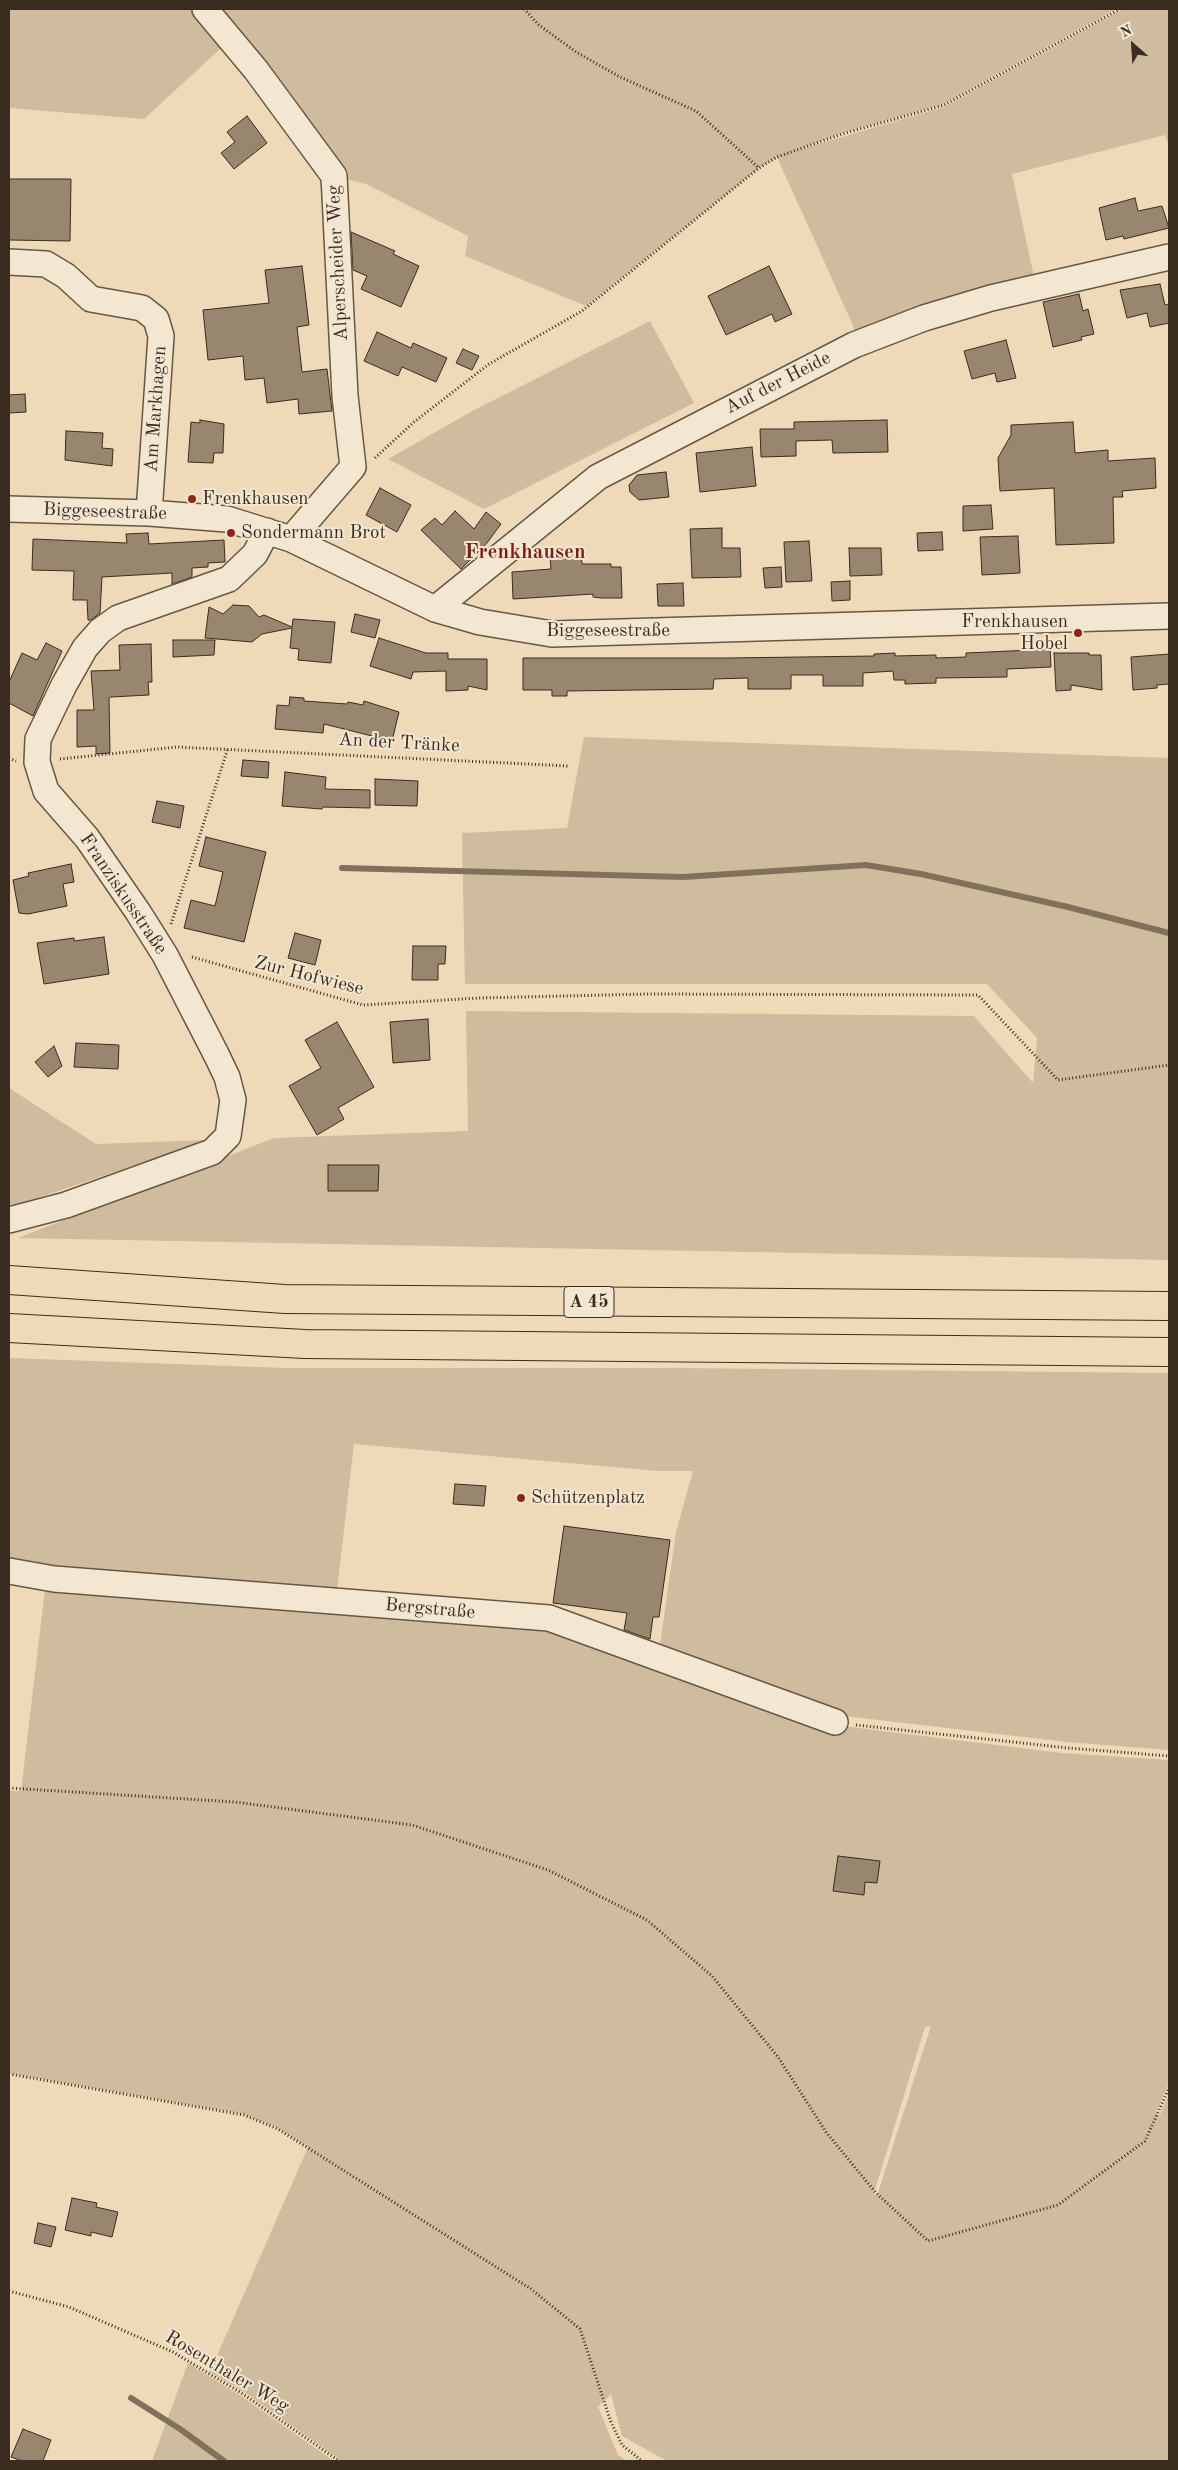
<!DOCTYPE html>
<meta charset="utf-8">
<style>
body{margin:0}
#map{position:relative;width:1178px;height:2470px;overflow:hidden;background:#eedab8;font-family:"Old Standard TT",serif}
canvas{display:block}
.frame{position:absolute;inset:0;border:10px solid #3a2c1e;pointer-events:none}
.north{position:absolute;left:1108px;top:20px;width:50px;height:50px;-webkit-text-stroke:4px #f4e7d1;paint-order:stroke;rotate:334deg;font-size:14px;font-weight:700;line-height:20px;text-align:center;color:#3a2c1e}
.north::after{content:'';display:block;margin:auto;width:18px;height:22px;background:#3a2c1e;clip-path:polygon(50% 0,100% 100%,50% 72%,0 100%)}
</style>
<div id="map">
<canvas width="1178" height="2470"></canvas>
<div class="frame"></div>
<div class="north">N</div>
</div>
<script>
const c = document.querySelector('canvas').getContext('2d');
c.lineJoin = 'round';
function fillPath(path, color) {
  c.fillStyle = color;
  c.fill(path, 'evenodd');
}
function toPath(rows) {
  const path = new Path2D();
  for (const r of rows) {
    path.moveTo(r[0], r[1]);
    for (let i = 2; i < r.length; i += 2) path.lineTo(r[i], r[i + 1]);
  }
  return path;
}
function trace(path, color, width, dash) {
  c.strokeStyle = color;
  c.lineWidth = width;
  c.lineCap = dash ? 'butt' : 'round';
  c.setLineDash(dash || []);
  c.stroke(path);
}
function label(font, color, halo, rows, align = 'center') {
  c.font = font + ' "Old Standard TT",serif';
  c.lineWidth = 4;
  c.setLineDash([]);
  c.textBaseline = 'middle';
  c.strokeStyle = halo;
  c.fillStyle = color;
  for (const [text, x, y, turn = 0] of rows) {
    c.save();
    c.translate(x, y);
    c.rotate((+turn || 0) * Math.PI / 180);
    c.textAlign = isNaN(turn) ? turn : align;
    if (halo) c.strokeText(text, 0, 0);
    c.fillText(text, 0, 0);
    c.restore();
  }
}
fillPath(toPath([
 [9,9,202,9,230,40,144,119,9,108],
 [209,9,1116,9,943,104,841,133,791,152,944,107,1123,9,1169,9,1169,147,1165,135,1012,174,1036,286,860,341,777,157,759,168,586,306,465,256,468,236,366,184,337,177],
 [650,321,694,403,484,509,388,459,476,409],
 [584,737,1169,758,1169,1260,18,1238,274,1138,468,1131,466,1011,974,1016,1033,1083,1037,1038,987,984,465,984,462,833,567,828],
 [9,1088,96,1144,209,1140,20,1204,9,1204],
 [9,1358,286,1368,674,1368,1169,1373,1169,1750,1067,1742,836,1715,659,1652,676,1532,693,1471,658,1471,354,1444,336,1599,9,1565],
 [46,1581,549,1623,842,1726,1062,1753,1169,1760,1169,2083,1156,2113,1160,2115,1169,2094,1169,2461,667,2461,622,2436,611,2394,598,2407,618,2455,627,2461,342,2461,244,2392,210,2372,308,2147,278,2128,244,2114,9,2073,9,1791,21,1791],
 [931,2026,877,2196,876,2196,874,2193,925,2027],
 [188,2363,241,2396,334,2461,152,2461]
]), '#cfbc9e');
trace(toPath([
 [342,868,683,877,866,865,921,874,1068,907,1169,933],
 [131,2398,180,2429,224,2461]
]), '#81715b', 6);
const building = toPath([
 [247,116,267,143,234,169,221,153,235,142,227,132,247,116],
 [9,179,71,179,70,241,9,240,9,179],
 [1135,198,1138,211,1162,206,1169,228,1124,239,1123,236,1106,240,1099,208,1135,198],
 [351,232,395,251,393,254,419,266,401,307,361,289,367,276,353,270,351,232],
 [302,266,309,325,297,327,302,372,327,369,332,411,299,414,298,399,267,403,264,378,245,380,243,356,208,360,203,310,269,303,265,270,302,266],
 [769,266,792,314,775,322,772,314,726,335,708,296,769,266],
 [1160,284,1165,305,1169,304,1169,323,1150,327,1147,313,1127,318,1120,290,1160,284],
 [1079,294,1083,311,1088,309,1094,334,1081,337,1082,340,1053,347,1043,302,1079,294],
 [377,332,411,348,413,343,447,358,436,382,402,367,398,376,364,361,377,332],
 [1006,340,1016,378,997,382,995,373,972,379,964,351,1006,340],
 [463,349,479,356,472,370,456,363,463,349],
 [25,394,26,412,9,413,9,395,25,394],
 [200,420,224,424,223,453,214,453,213,463,188,462,191,422,200,423,200,420],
 [887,420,888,452,833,453,832,440,796,441,796,456,761,457,760,429,794,429,794,422,887,420],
 [1073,422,1075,453,1108,450,1108,461,1155,458,1156,488,1122,491,1123,497,1113,497,1114,543,1056,545,1054,488,1000,491,998,458,1011,435,1011,425,1073,422],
 [66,431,103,433,102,448,113,449,112,466,65,460,66,431],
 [752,447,756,486,700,492,696,453,752,447],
 [666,472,669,497,639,500,630,492,629,485,637,475,666,472],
 [380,488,411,505,397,532,366,515,380,488],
 [991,505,993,529,963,531,963,506,991,505],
 [455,511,474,529,486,512,501,524,487,543,461,569,421,530,435,518,442,525,455,511],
 [722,528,722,548,740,548,741,577,692,578,690,529,722,528],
 [942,532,943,550,918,551,917,533,942,532],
 [148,533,149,544,224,540,225,562,208,563,208,567,192,568,192,577,172,584,172,573,102,577,100,613,91,620,88,620,87,600,73,600,74,571,32,570,33,539,127,543,126,534,148,533],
 [1018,536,1020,573,982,575,980,537,1018,536],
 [809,541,812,581,786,582,784,542,809,541],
 [849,548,881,548,882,575,850,576,849,548],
 [581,554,582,564,611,564,611,567,621,567,622,598,601,598,593,597,593,594,513,599,512,572,551,569,550,556,581,554],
 [781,567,782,587,765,588,763,568,781,567],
 [850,581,850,600,832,601,831,582,850,581],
 [683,583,684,606,658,606,657,584,683,583],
 [233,605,249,606,259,617,264,615,292,627,293,619,335,622,331,663,298,660,299,649,290,648,292,628,262,634,252,642,205,638,209,607,223,614,233,605],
 [355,614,380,620,375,638,351,632,355,614],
 [379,638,426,653,448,653,448,659,487,659,487,690,468,686,468,690,446,691,446,671,413,672,411,679,370,666,379,638],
 [173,640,215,640,214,655,173,657,173,640],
 [46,643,62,651,33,716,9,703,9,682,22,653,37,660,46,643],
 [151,644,152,682,148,682,149,695,111,697,109,698,110,753,96,754,96,746,77,747,77,710,94,710,91,671,120,670,119,645,151,644],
 [1032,648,1050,648,1051,667,1007,669,1007,677,936,678,936,683,905,684,905,680,894,680,893,671,863,673,863,686,823,686,823,675,791,675,791,689,748,689,748,678,714,679,713,689,567,691,567,696,552,696,552,690,523,690,523,658,728,658,874,656,874,654,895,653,895,656,936,655,936,658,966,657,966,653,1032,650,1032,648],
 [1054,653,1089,653,1089,655,1101,655,1102,690,1071,685,1071,690,1056,691,1054,653],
 [1169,654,1169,684,1157,685,1157,688,1133,690,1131,657,1169,654],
 [290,697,304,698,304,701,347,704,348,702,363,705,364,701,399,712,392,741,324,724,323,733,275,729,277,705,289,706,290,697],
 [243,760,269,762,268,778,241,776,243,760],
 [285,772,326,777,325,789,370,790,370,808,323,807,322,809,282,806,285,772],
 [375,779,418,781,417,806,375,805,375,779],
 [157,801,184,806,180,828,152,822,157,801],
 [206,837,266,852,244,942,184,928,191,900,215,906,223,872,199,866,206,837],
 [71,864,74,882,63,884,67,906,28,914,19,913,13,880,29,876,28,873,71,864],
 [295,933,321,940,315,965,288,958,295,933],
 [104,937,109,974,44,984,37,943,74,938,74,941,104,937],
 [413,946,446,946,445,964,438,964,438,980,412,980,413,946],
 [428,1019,430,1060,393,1063,390,1022,428,1019],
 [337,1022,374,1087,338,1108,344,1119,317,1135,289,1086,321,1068,305,1040,337,1022],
 [76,1043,119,1045,118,1069,74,1067,76,1043],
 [54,1046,62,1066,48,1077,35,1062,54,1046],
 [328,1165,379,1165,378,1191,328,1191,328,1165],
 [455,1484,486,1486,484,1506,453,1504,455,1484],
 [564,1526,670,1540,659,1617,653,1617,650,1639,624,1630,627,1613,553,1603,564,1526],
 [838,1856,880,1861,877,1883,865,1882,864,1895,833,1891,838,1856],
 [72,2198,97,2203,96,2207,118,2212,112,2237,91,2232,91,2236,65,2230,72,2198],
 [38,2223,56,2227,51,2247,34,2243,38,2223],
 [23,2429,51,2440,43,2461,22,2461,11,2457,23,2429]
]);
fillPath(building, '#98866e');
trace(building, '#3a2c1e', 1);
const minor = toPath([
 [205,9,256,70,334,176,345,396,353,467,291,539],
 [9,262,46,264,66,276,91,299,142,308,156,319,161,336,149,513],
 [9,509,149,513,227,519,291,539,435,609,480,622,552,634,1169,616],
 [435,609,598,477,854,345,924,318,991,298,1169,257],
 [9,1220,66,1205,212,1152,228,1136,233,1100,227,1077,217,1056,165,955,138,912,87,838,46,791,37,762,38,739,64,685,85,648,100,631,118,618,229,579,255,554,267,531],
 [9,1571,54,1579,549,1618,835,1722]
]);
const highway = toPath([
 [9,1280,285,1299,1169,1306],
 [9,1328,305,1344,1169,1352]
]);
trace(minor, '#675844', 28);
trace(highway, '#3a2c1e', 30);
trace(toPath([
 [524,9,539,25,576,52,620,77,696,111,759,168],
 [375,458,414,422,489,364,582,311,759,168,777,157,842,134,944,105,1120,9],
 [9,758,16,761],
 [60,759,177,747,568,766],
 [171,924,228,748],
 [192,957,363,1005,479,998,648,994,978,995,1058,1080,1169,1065],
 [856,1725,1068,1748,1169,1756],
 [9,1788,235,1802,412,1825,548,1870,647,1920,712,1976,778,2057,826,2132,876,2193,928,2241,1058,2205,1145,2141,1169,2088],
 [9,2074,244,2115,278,2129,531,2289,580,2329,611,2422,622,2445,642,2461],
 [9,2291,69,2307,173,2352,243,2394,339,2461]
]), '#3a2c1e', 3, [1, 2.5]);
trace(minor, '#f4e7d1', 25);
trace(highway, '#eedab8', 28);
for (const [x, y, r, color] of [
 [192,499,5,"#8f2418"],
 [231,533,5,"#8f2418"],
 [1078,633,5,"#8f2418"],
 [521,1498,5,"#8f2418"]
]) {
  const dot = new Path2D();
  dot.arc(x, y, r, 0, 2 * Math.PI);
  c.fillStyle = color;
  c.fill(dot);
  trace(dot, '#f4e7d1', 2);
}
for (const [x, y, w] of [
 [589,1302,50]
]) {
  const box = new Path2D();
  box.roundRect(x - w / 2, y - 15.5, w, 31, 4);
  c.fillStyle = '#f4e7d1';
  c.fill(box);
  trace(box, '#3a2c1e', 1);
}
label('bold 18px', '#3a2c1e', null, [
 ["A 45",589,1302]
]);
label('19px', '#3a2c1e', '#f4e7d1', [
 ["Alperscheider Weg",338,263,-93],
 ["Auf der Heide",778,383,-27],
 ["Am Markhagen",156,409,-86],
 ["Biggeseestraße",105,512,2],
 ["Biggeseestraße",608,631],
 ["An der Tränke",399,743,3],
 ["Franziskusstraße",123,894,56],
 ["Zur Hofwiese",309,976,14],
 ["Bergstraße",430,1609,5],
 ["Rosenthaler Weg",227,2372,31]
]);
label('19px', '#3a2c1e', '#f4e7d1', [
 ["Frenkhausen",202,499],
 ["Sondermann Brot",241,533],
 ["Frenkhausen",1068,622,"right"],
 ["Hobel",1068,644,"right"],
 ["Schützenplatz",531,1498]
], 'left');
label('bold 21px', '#7a1f14', '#f4e7d1', [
 ["Frenkhausen",525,552]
]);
</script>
